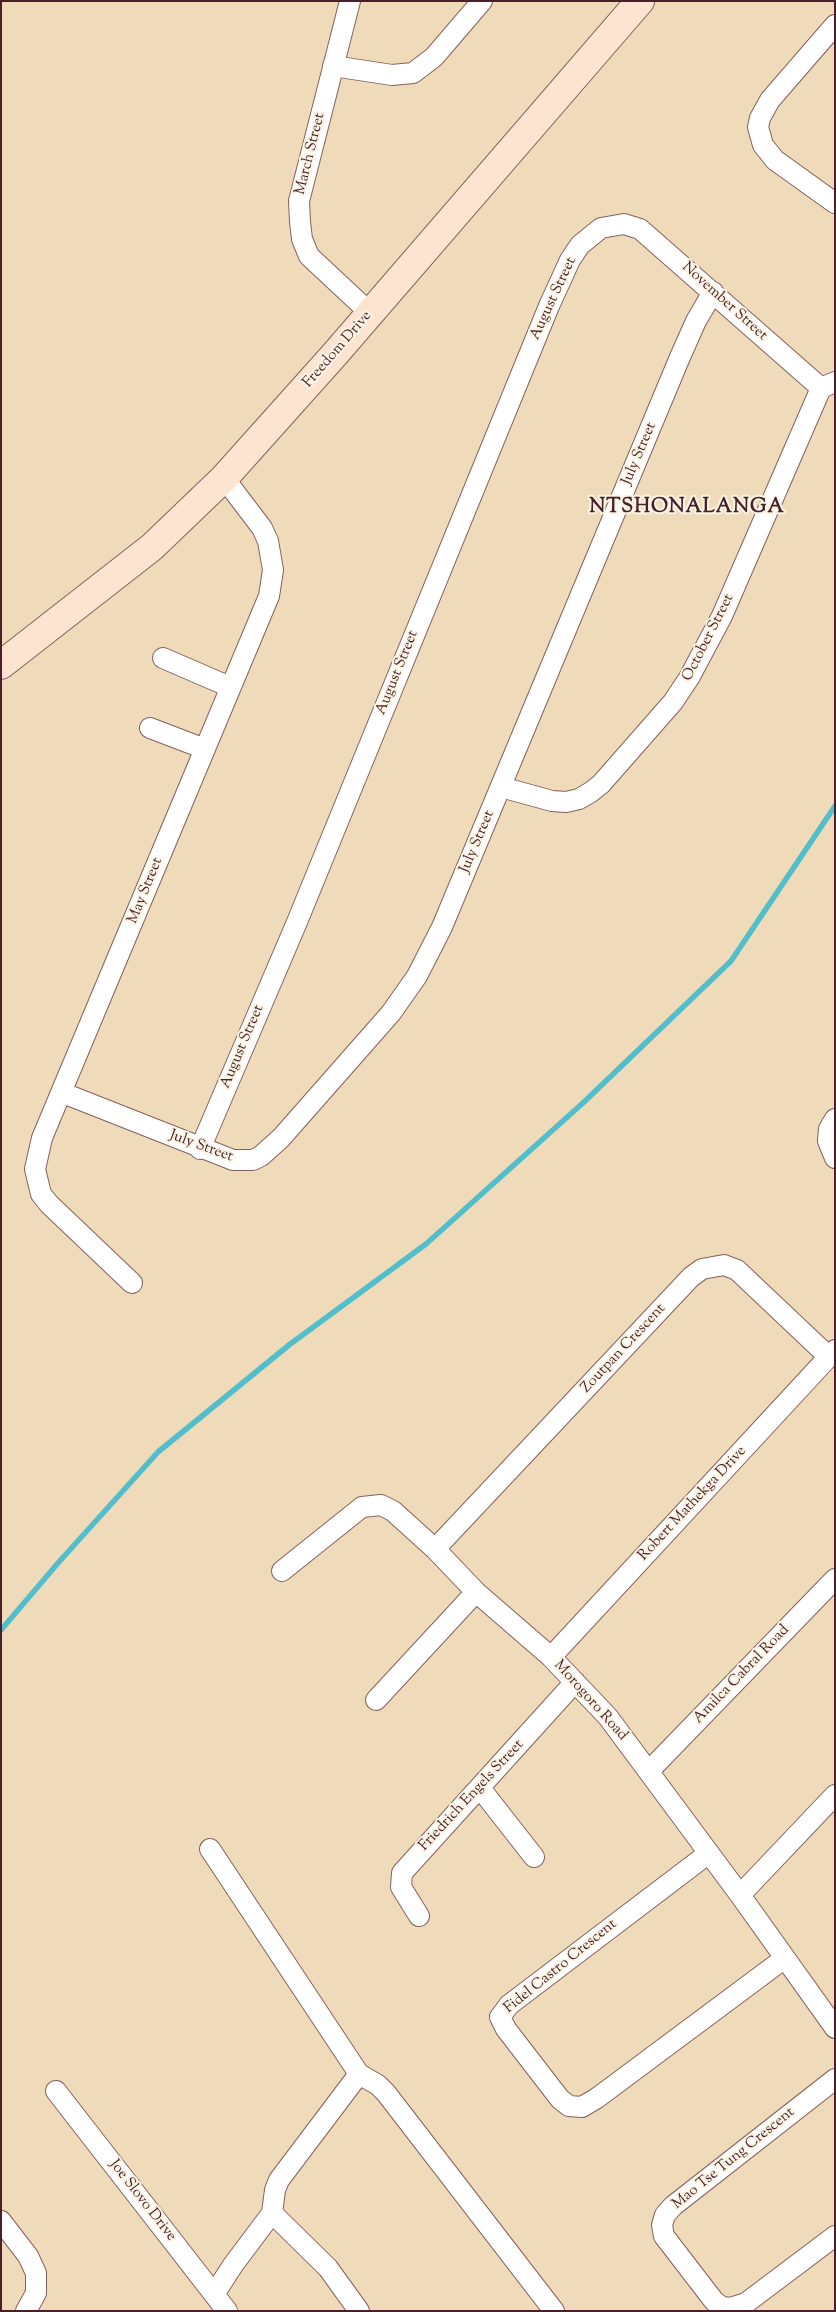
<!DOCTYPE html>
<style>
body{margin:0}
#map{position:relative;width:836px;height:2312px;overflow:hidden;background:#efdbba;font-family:"Sorts Mill Goudy",serif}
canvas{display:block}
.frame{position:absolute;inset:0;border:2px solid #4a1f2b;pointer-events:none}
</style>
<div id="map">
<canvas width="836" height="2312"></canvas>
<div class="frame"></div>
</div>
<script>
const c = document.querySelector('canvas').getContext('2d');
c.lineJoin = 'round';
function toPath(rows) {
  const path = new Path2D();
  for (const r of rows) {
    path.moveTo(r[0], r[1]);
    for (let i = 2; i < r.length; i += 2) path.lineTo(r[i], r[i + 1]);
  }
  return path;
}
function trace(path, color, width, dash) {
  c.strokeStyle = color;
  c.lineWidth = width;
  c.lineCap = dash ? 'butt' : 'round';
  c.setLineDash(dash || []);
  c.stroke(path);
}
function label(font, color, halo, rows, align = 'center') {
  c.font = font + ' "Sorts Mill Goudy",serif';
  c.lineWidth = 4;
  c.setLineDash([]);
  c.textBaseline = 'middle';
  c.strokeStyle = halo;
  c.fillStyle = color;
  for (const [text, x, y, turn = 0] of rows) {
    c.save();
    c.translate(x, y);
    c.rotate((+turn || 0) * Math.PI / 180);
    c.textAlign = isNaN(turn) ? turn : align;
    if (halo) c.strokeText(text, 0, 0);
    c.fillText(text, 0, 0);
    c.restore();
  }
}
trace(toPath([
 [1,1630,58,1563,158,1452,289,1345,426,1244,584,1102,731,961,835,806]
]), '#52becc', 5.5);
const street = toPath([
 [350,1,299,201,300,222,302,239,309,256,370,313],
 [835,25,770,100,760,118,758,127,763,145,775,160,835,203],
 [333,66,392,75,413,73,434,57,482,1],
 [163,658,230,687],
 [150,728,205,749],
 [501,787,552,801,566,802,579,799,591,792,601,784,673,702,689,678,722,616,821,388,835,382],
 [63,1093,233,1160,253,1160,261,1156,281,1138,391,1013,417,976,442,927,680,357,696,321,713,292],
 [835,1119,829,1129,828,1141,835,1158],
 [200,1149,297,922,549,306,570,260,580,245,601,228,624,224,640,229,821,388],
 [132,1283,49,1204,41,1194,35,1169,42,1138,269,596,273,570,268,541,262,528,224,478],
 [435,1549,691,1277,702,1269,724,1265,737,1270,829,1357],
 [282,1571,362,1507,381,1505,393,1511,435,1549,476,1592,551,1657,608,1717,740,1895,835,2028],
 [551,1657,835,1350],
 [376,1700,476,1592],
 [649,1771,835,1579],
 [480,1788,534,1857],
 [210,1849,359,2074,378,2085,386,2093,554,2311],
 [709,1853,509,2005,500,2017,506,2029,560,2099,569,2106,582,2107,597,2098,785,1958],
 [740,1895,835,1795],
 [419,1916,401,1887,402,1873,575,1682],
 [835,2079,673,2206,665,2215,662,2225,664,2236,714,2301,722,2307,730,2308,746,2303,835,2236],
 [56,2091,227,2311],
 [272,2213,275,2190,279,2180,359,2074],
 [1,2221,28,2256,36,2273,36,2293,26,2311],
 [215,2293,233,2265,272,2213,328,2268,359,2311]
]);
const secondary = toPath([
 [1,665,152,547,224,478,335,354,640,1]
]);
trace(street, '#84615d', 22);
trace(secondary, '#84615d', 30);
trace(street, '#fff', 20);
trace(secondary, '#fde4d0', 28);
label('15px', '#4a1f2b', '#fcf5e5', [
 ["March Street",311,154,-76],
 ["August Street",554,299,-65],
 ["November Street",724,302,42],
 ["Freedom Drive",338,350,-49],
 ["July Street",640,454,-67],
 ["October Street",709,638,-63],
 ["August Street",398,673,-68],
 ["July Street",478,842,-67],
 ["May Street",146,891,-68],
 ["August Street",243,1047,-67],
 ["July Street",201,1147,20],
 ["Zoutpan Crescent",624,1349,-47],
 ["Robert Mathekga Drive",693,1504,-47],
 ["Amilca Cabral Road",742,1675,-46],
 ["Morogoro Road",590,1701,48],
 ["Friedrich Engels Street",472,1796,-47],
 ["Fidel Castro Crescent",561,1967,-39],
 ["Mao Tse Tung Crescent",734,2159,-39],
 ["Joe Slovo Drive",142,2201,52]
]);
c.letterSpacing = '1px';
label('bold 20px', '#4a1f2b', '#fcf5e5', [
 ["NTSHONALANGA",687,509]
]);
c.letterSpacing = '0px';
</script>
